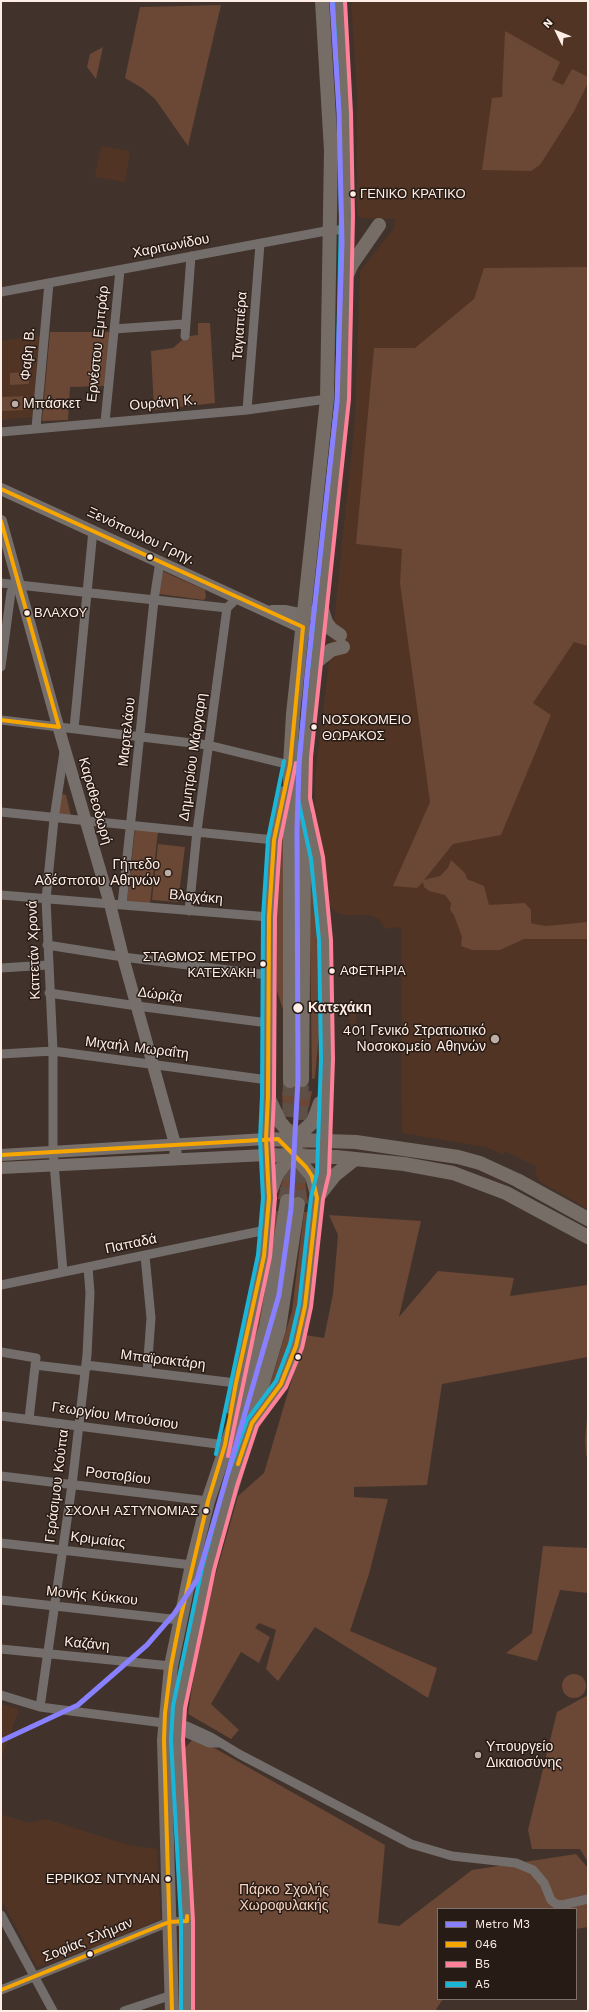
<!DOCTYPE html>
<meta charset="utf-8">
<style>
body{margin:0}
#map{position:relative;width:589px;height:2012px;overflow:hidden;background:#41332b;font-family:"Work Sans",sans-serif}
canvas{display:block}
.frame{position:absolute;inset:0;border:2px solid #ffeee6;pointer-events:none}
.legend{position:absolute;left:437px;top:1908px;width:140px;height:92px;box-sizing:border-box;background:#271b16;border:1px solid #7d6f69;margin:0;padding:5px 7px;list-style:none;font-size:12px;color:#ffeee6}
.legend li{display:flex;align-items:center;gap:8px;height:20px}
.legend b{width:20px;border:1px solid #7d6f69}
.north{position:absolute;left:537px;top:12px;width:40px;height:40px;-webkit-text-stroke:3px #271b16;paint-order:stroke;rotate:313deg;font-size:11px;font-weight:700;line-height:16px;text-align:center;color:#ffeee6}
.north::after{content:'';display:block;margin:auto;width:14px;height:18px;background:#ffeee6;clip-path:polygon(50% 0,100% 100%,50% 72%,0 100%)}
</style>
<div id="map">
<canvas width="589" height="2012"></canvas>
<div class="frame"></div>
<ul class="legend">
<li><b style="height:5px;background:#8880ff"></b>Metro Μ3</li>
<li><b style="height:5px;background:#f7a600"></b>046</li>
<li><b style="height:5px;background:#ff8098"></b>Β5</li>
<li><b style="height:5px;background:#1ab6d8"></b>A5</li>
</ul>
<div class="north">N</div>
</div>
<script>
const c = document.querySelector('canvas').getContext('2d');
c.lineJoin = 'round';
function fillPath(path, color) {
  c.fillStyle = color;
  c.fill(path, 'evenodd');
}
function toPath(rows) {
  const path = new Path2D();
  for (const r of rows) {
    if (r.length === 3) {
      path.moveTo(r[0] + r[2], r[1]);
      path.arc(r[0], r[1], r[2], 0, 2 * Math.PI);
      continue;
    }
    path.moveTo(r[0], r[1]);
    for (let i = 2; i < r.length; i += 2) path.lineTo(r[i], r[i + 1]);
  }
  return path;
}
function trace(path, color, width, dash) {
  c.strokeStyle = color;
  c.lineWidth = width;
  c.lineCap = dash ? 'butt' : 'round';
  c.setLineDash(dash || []);
  c.stroke(path);
}
function label(font, color, halo, rows, align = 'center') {
  c.font = font + ' "Work Sans",sans-serif';
  c.lineWidth = 3;
  c.setLineDash([]);
  c.textBaseline = 'middle';
  c.strokeStyle = halo;
  c.fillStyle = color;
  for (const [text, x, y, turn = 0] of rows) {
    c.save();
    c.translate(x, y);
    c.rotate((+turn || 0) * Math.PI / 180);
    c.textAlign = isNaN(turn) ? turn : align;
    if (halo) c.strokeText(text, 0, 0);
    c.fillText(text, 0, 0);
    c.restore();
  }
}
fillPath(toPath([
 [351,1,588,1,588,1209,539,1181,535,1172,537,1167,505,1151,503,1155,486,1147,402,1133,401,927,386,929,379,919,369,915,344,915,335,912,330,905,315,806,315,777,334,622,355,419,360,271,394,228,395,219,362,218,357,215,357,92],
 [101,146,130,151,125,182,95,177],
 [41,335,33,417,1,420,1,341],
 [349,1004,356,1004,356,1024,350,1024],
 [1,1704,19,1709,1,1760],
 [1,1814,29,1823,46,1819,128,1845,157,1849,161,1919,99,1945,37,1967,4,1904,1,1903]
]), '#513424');
fillPath(toPath([
 [221,5,188,146,155,99,142,88,125,78,140,7],
 [505,31,560,62,552,80,563,85,572,69,588,77,588,83,573,113,540,165,531,171,482,170,492,98,502,97],
 [103,47,96,79,87,67,90,54],
 [588,267,588,646,574,642,533,703,551,715,501,835,453,844,424,880,440,876,448,868,451,860,465,873,467,879,484,886,489,905,525,903,531,910,531,923,534,924,546,926,588,922,588,939,524,939,500,950,472,950,461,946,462,937,454,915,450,910,451,903,445,895,429,891,424,887,423,882,417,888,393,886,430,802,400,583,402,549,356,544,374,348,415,348,474,299,484,268],
 [198,323,210,323,215,403,154,410,151,351,173,348,182,340,181,337,198,335],
 [50,332,111,332,105,386,70,387,68,420,42,421],
 [28,372,29,384,10,385,10,373],
 [28,396,29,410,1,411,1,397],
 [162,571,205,590,206,597,204,600,159,594],
 [63,794,66,795,71,816,57,815,61,796],
 [284,819,284,1013,277,991,276,931,277,865],
 [135,829,158,831,150,904,127,901],
 [158,844,185,847,178,902,152,900],
 [309,865,316,904,319,1033,315,1078,312,1079],
 [312,1091,309,1107,304,1115,287,1114,283,1107,282,1092],
 [296,1168,303,1174,305,1179,308,1204,278,1199,282,1182,286,1173,292,1169],
 [275,1211,281,1211,264,1326,244,1384],
 [304,1212,308,1212,296,1312,290,1339,268,1398,266,1398,292,1311],
 [329,1215,421,1221,399,1317,438,1271,514,1278,510,1296,588,1285,588,1357,442,1384,427,1485,354,1487,354,1497,388,1499,369,1574,350,1631,437,1668,428,1698,315,1627,278,1681,266,1669,276,1630,259,1623,255,1628,270,1637,259,1663,241,1652,211,1704,239,1730,231,1739,188,1714,201,1626,238,1496,264,1473,305,1335,324,1338,333,1294,338,1235],
 [588,1405,588,1457,586,1456,585,1440],
 [543,1546,588,1548,588,1593,560,1590,537,1661,506,1653,532,1633],
 [574,1686,12],
 [588,1695,588,1862,580,1849,532,1849,528,1830,557,1712],
 [192,1740,202,1741,385,1845,378,1923,399,1926,472,1870,576,1854,588,1868,588,1927,576,1929,576,1909,438,1909,438,1999,443,1999,435,2011,191,2011,184,1749]
]), '#6b4735');
trace(toPath([
 [287,1201,290,1081],
 [298,1204,302,1080]
]), '#5e4f47', 14, [14, 7]);
trace(toPath([
 [1,292,331,230,347,230],
 [114,329,185,324],
 [185,336,191,256],
 [247,410,260,244],
 [105,422,120,270],
 [36,428,49,283],
 [1,432,247,410,327,399],
 [1,583,227,608,238,597],
 [1,667,11,592,19,585],
 [1,720,208,745,290,765],
 [74,729,93,530],
 [1,812,274,840],
 [1,895,269,917],
 [122,905,154,600,160,561],
 [189,911,197,831,227,608],
 [47,945,123,957,268,975],
 [1,968,48,965],
 [49,993,137,1006,268,1023],
 [1,1054,53,1051,268,1080],
 [145,1256,151,1318,147,1372],
 [63,1272,53,1151,53,1051,46,899,54,819,64,752],
 [1,1285,266,1230],
 [1,1352,36,1358,29,1419],
 [35,1365,85,1371],
 [86,1365,236,1383],
 [1,1416,225,1445],
 [1,1476,208,1501],
 [1,1543,192,1565],
 [1,1600,180,1620],
 [1,1649,171,1666],
 [1,1695,40,1707,187,1726,211,1737,239,1754,411,1844,452,1856,516,1863,533,1870,544,1883,551,1900,556,1904,562,1905,588,1899],
 [40,1707,72,1485,87,1355,90,1293,88,1267],
 [177,1726,184,1732,209,1743,218,1743],
 [1,1915,53,2011],
 [1,1990,169,1922,187,1921],
 [124,2011,172,1995]
]), '#736e6b', 9);
trace(toPath([
 [1,489,318,635],
 [1,521,56,719,110,904,123,957,175,1144,176,1159],
 [272,611,286,611,305,615,312,614,321,605],
 [1,1155,266,1139],
 [1,1168,266,1155]
]), '#776f6b', 12);
trace(toPath([
 [348,273,352,264,379,225],
 [322,609,326,622,331,629,340,635],
 [315,663,331,650,343,647],
 [302,1080,305,757,343,399,345,333,347,216,345,113,339,1],
 [290,1081,290,765,293,714,327,399,331,150,322,1],
 [270,1101,280,1122,298,1143],
 [266,1139,356,1142,458,1157,480,1163,517,1180,588,1219],
 [292,1141,313,1122,320,1103],
 [291,1152,312,1176,317,1195],
 [266,1155,336,1157,404,1164,453,1173,506,1193,588,1237],
 [271,1190,277,1174,286,1162,298,1153],
 [320,1194,335,1175,355,1159],
 [232,1408,264,1256,266,1230,269,1198,266,1139,268,1096,269,917,274,840,284,793],
 [258,1415,281,1384,296,1346,305,1306,317,1198,323,1174,327,1059,325,940,317,858,309,822],
 [172,2011,164,1740,171,1666,192,1565,208,1501,266,1327,287,1201],
 [187,2011,187,1921,177,1740,179,1707,208,1569,279,1329,298,1204]
]), '#776d67', 14);
trace(toPath([
 [1,489,303,627],
 [1,521,59,727,1,720],
 [1,1155,278,1139,306,1167,312,1176,317,1198,305,1306,296,1346,281,1384,252,1423,238,1464],
 [1,1990,169,1922,187,1921,187,1916],
 [172,2011,164,1740,165,1713,171,1666,180,1620,208,1501,225,1445,236,1383,264,1256,269,1198,266,1139,268,1096,269,917,274,840,290,765,303,627]
]), '#f7a600', 4);
trace(toPath([
 [228,1456,270,1257,275,1198,272,1139,274,1096,275,917,280,841,296,763],
 [193,2011,193,1921,183,1740,185,1708,214,1570,237,1486,257,1426,286,1387,302,1348,311,1307,323,1199,329,1174,333,1059,331,940,323,857,310,798,311,757,349,399,353,216,351,113,345,1]
]), '#ff8098', 4);
trace(toPath([
 [216,1454,258,1255,263,1198,260,1139,262,1096,263,917,268,839,284,761],
 [181,2011,181,1921,171,1740,173,1706,202,1568,225,1482,247,1420,276,1381,290,1344,299,1305,311,1197,317,1173,321,1059,319,940,311,859,298,799,299,756,337,399,341,216,339,113,333,1]
]), '#1ab6d8', 4);
trace(toPath([
 [1,1741,78,1705,147,1645,174,1614,197,1580,279,1295,291,1209,298,1079,297,830,299,765,307,675,337,402,342,243,339,112,332,1]
]), '#8880ff', 5);
for (const [x, y, r, color] of [
 [353,194,3.5,"#ffeee6"],
 [15,404,4,"#bcada5"],
 [150,557,3.5,"#ffeee6"],
 [27,613,3.5,"#ffeee6"],
 [314,727,3.5,"#ffeee6"],
 [168,873,4,"#bcada5"],
 [263,964,3.5,"#ffeee6"],
 [332,971,3.5,"#ffeee6"],
 [298,1008,5.5,"#ffeee6"],
 [495,1039,5,"#bcada5"],
 [298,1357,3.5,"#ffeee6"],
 [206,1511,3.5,"#ffeee6"],
 [478,1755,4,"#bcada5"],
 [168,1879,3.5,"#ffeee6"],
 [90,1954,3.5,"#ffeee6"]
]) {
  const dot = new Path2D();
  dot.arc(x, y, r, 0, 2 * Math.PI);
  c.fillStyle = color;
  c.fill(dot);
  trace(dot, '#271b16', 1.5);
}
label('13px', '#ffeee6', '#271b16', [
 ["ΓΕΝΙΚΟ ΚΡΑΤΙΚΟ",360,194],
 ["ΒΛΑΧΟΥ",34,613],
 ["ΝΟΣΟΚΟΜΕΙΟ",322,720],
 ["ΘΩΡΑΚΟΣ",322,736],
 ["ΣΤΑΘΜΟΣ ΜΕΤΡΟ",256,957,"right"],
 ["ΚΑΤΕΧΑΚΗ",256,973,"right"],
 ["ΑΦΕΤΗΡΙΑ",340,971],
 ["ΣΧΟΛΗ ΑΣΤΥΝΟΜΙΑΣ",198,1511,"right"],
 ["ΕΡΡΙΚΟΣ ΝΤΥΝΑΝ",160,1879,"right"]
], 'left');
label('14px', '#ffeee6', '#271b16', [
 ["Χαριτωνίδου",171,246,-11],
 ["Ταγιαπιέρα",240,326,-86],
 ["Ερνέστου Εμπράρ",98,344,-84],
 ["Φαβη Β.",28,354,-85],
 ["Ουράνη Κ.",163,403,-5],
 ["Ξενόπουλου Γρηγ.",141,536,25],
 ["Μαρτελάου",127,732,-84],
 ["Δημητρίου Μάργαρη",193,757,-82],
 ["Καραθεοδωρή",95,801,74],
 ["Βλαχάκη",196,897,5],
 ["Καπετάν Χρονά",34,950,-92],
 ["Δώριζα",160,995,7],
 ["Μιχαήλ Μωραΐτη",137,1048,7],
 ["Παπαδά",131,1244,-12],
 ["Μπαϊρακτάρη",163,1360,7],
 ["Γεωργίου Μπούσιου",115,1416,8],
 ["Ροστοβίου",118,1476,7],
 ["Γεράσιμου Κούπα",57,1486,-83],
 ["Κριμαίας",98,1540,7],
 ["Μονής Κύκκου",92,1596,6],
 ["Καζάνη",87,1644,5],
 ["Σοφίας Σλήμαν",88,1940,-22]
]);
label('14px', '#ffeee6', '#271b16', [
 ["Μπάσκετ",23,404],
 ["Γήπεδο",160,865,"right"],
 ["Αδέσποτου Αθηνών",160,881,"right"],
 ["401 Γενικό Στρατιωτικό",486,1031,"right"],
 ["Νοσοκομείο Αθηνών",486,1047,"right"],
 ["Υπουργείο",486,1747],
 ["Δικαιοσύνης",486,1763]
], 'left');
label('bold 14px', '#ffeee6', '#271b16', [
 ["Κατεχάκη",308,1008]
], 'left');
label('14px', '#f8d4c3', '#271b16', [
 ["Πάρκο Σχολής",284,1890],
 ["Χωροφυλακής",284,1906]
]);
</script>
